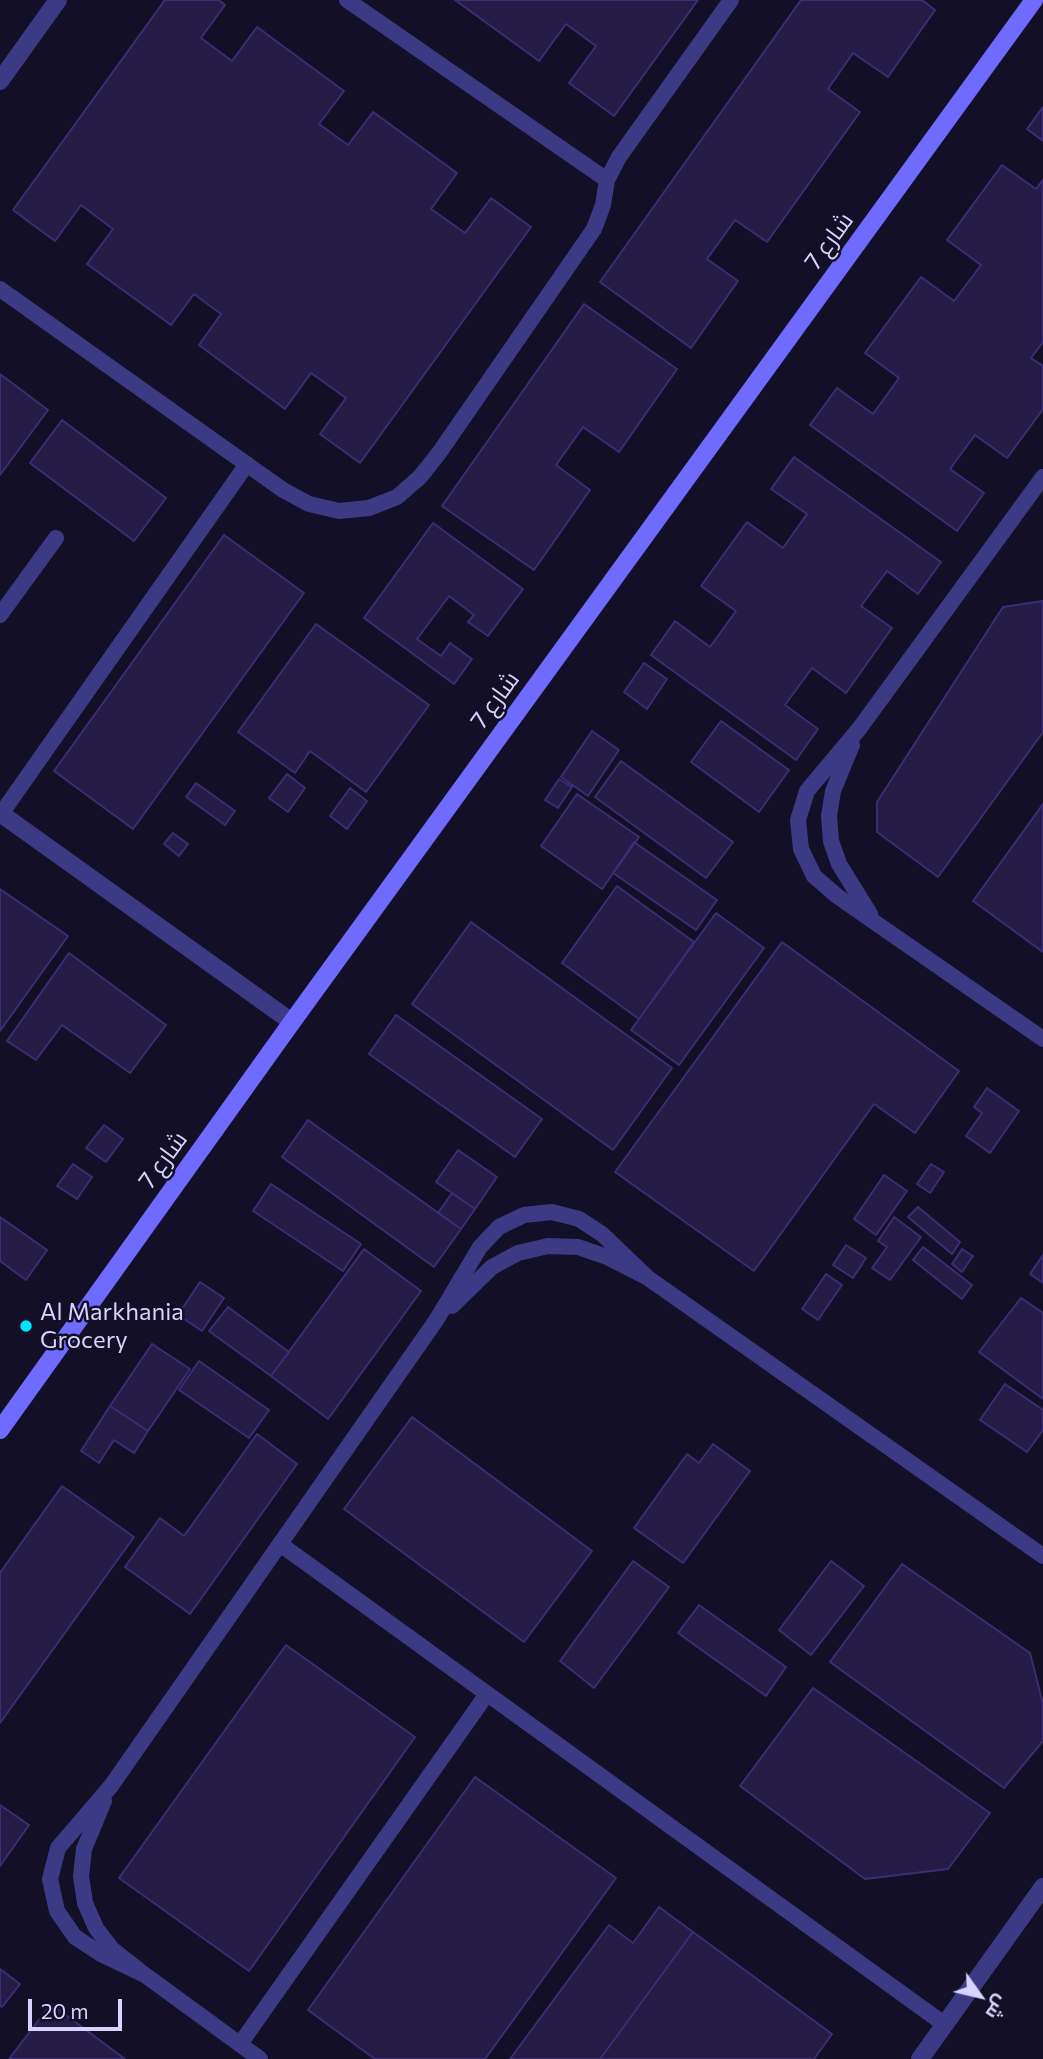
<!DOCTYPE html>
<meta charset="utf-8">
<style>
body{margin:0}
#map{position:relative;width:1043px;height:2059px;overflow:hidden;background:#130f26;font-family:Commissioner,Cairo,sans-serif}
canvas{display:block}
.north{position:absolute;left:945px;top:1961px;width:70px;height:70px;-webkit-text-stroke:5px #130f26;paint-order:stroke;rotate:124deg;font-size:19px;font-weight:700;line-height:28px;text-align:center;color:#d9d4ff}
.north::after{content:'';display:block;margin:auto;width:24px;height:32px;background:#d9d4ff;clip-path:polygon(50% 0,100% 100%,50% 72%,0 100%)}
.scale{position:absolute;left:28px;top:1999px;width:94px;height:32px;box-sizing:border-box;border:4px solid #d9d4ff;border-top:0;padding-left:9px;font-size:21px;line-height:24px;white-space:nowrap;color:#d9d4ff;-webkit-text-stroke:5px #130f26;paint-order:stroke}
</style>
<div id="map">
<canvas width="1043" height="2059"></canvas>
<div class="north">ش</div>
<div class="scale">20 m</div>
</div>
<script>
const c = document.querySelector('canvas').getContext('2d');
c.lineJoin = 'round';
function fillPath(path, color) {
  c.fillStyle = color;
  c.fill(path, 'evenodd');
}
function toPath(rows) {
  const path = new Path2D();
  for (const r of rows) {
    path.moveTo(r[0], r[1]);
    for (let i = 2; i < r.length; i += 2) path.lineTo(r[i], r[i + 1]);
  }
  return path;
}
function trace(path, color, width, dash) {
  c.strokeStyle = color;
  c.lineWidth = width;
  c.lineCap = dash ? 'butt' : 'round';
  c.setLineDash(dash || []);
  c.stroke(path);
}
function label(font, color, halo, rows, align = 'center') {
  c.font = font + ' Commissioner,Cairo,sans-serif';
  c.lineWidth = 5;
  c.setLineDash([]);
  c.textBaseline = 'middle';
  c.strokeStyle = halo;
  c.fillStyle = color;
  for (const [text, x, y, turn = 0] of rows) {
    c.save();
    c.translate(x, y);
    c.rotate((+turn || 0) * Math.PI / 180);
    c.textAlign = isNaN(turn) ? turn : align;
    if (halo) c.strokeText(text, 0, 0);
    c.fillText(text, 0, 0);
    c.restore();
  }
}
const building = toPath([
 [165,0,219,0,225,5,201,38,232,61,257,27,344,91,319,124,348,145,373,112,457,173,431,209,465,233,491,198,531,227,360,463,320,434,346,398,311,373,285,409,199,345,221,314,194,294,171,325,87,264,113,229,81,205,55,241,13,210,165,0],
 [455,0,698,0,614,116,569,83,596,46,566,24,539,61,455,0],
 [801,0,922,0,935,10,888,77,853,53,828,89,860,112,767,242,735,220,707,259,738,281,691,348,600,282,801,0],
 [1043,107,1043,141,1027,129,1043,107],
 [1002,165,1036,189,1043,180,1043,342,1031,358,1043,366,1043,409,1007,458,975,435,950,469,984,493,957,531,810,425,837,388,873,414,899,378,865,353,921,277,954,301,981,265,947,240,1002,165],
 [584,304,677,369,619,452,583,427,556,465,590,490,534,570,442,506,584,304],
 [0,374,48,410,0,475,0,374],
 [62,420,166,498,134,541,30,463,62,420],
 [794,457,941,562,918,594,887,571,861,606,892,628,846,693,812,668,785,705,818,729,796,760,651,655,675,621,710,647,736,611,701,586,747,522,783,548,807,514,771,489,794,457],
 [433,523,523,589,488,636,468,622,474,615,449,596,417,639,441,656,450,643,472,659,454,684,364,618,433,523],
 [224,535,304,593,133,829,54,771,224,535],
 [1043,601,1043,732,938,877,877,832,877,802,1003,607,1043,601],
 [316,624,429,705,366,792,310,751,295,773,238,732,316,624],
 [644,663,667,679,647,709,624,692,644,663],
 [721,721,789,770,759,812,691,762,721,721],
 [592,731,619,750,588,796,561,777,592,731],
 [621,761,733,842,706,878,595,797,621,761],
 [287,774,305,788,288,812,269,798,287,774],
 [559,779,572,787,558,808,545,800,559,779],
 [196,783,235,811,225,825,186,797,196,783],
 [350,788,367,801,347,829,330,816,350,788],
 [577,794,639,837,602,889,541,846,577,794],
 [1043,804,1043,952,973,901,1043,804],
 [173,833,188,844,179,856,164,844,173,833],
 [634,842,717,900,696,930,613,873,634,842],
 [617,886,694,942,639,1019,562,963,617,886],
 [0,889,68,936,0,1031,0,889],
 [716,913,764,948,679,1065,631,1030,716,913],
 [471,922,672,1068,613,1150,412,1004,471,922],
 [782,942,959,1071,915,1133,874,1104,754,1271,615,1172,782,942],
 [69,953,166,1025,130,1073,62,1025,36,1060,7,1041,69,953],
 [396,1015,542,1119,515,1157,369,1054,396,1015],
 [987,1088,1019,1111,990,1153,966,1136,982,1113,974,1107,987,1088],
 [308,1120,461,1229,434,1267,282,1157,308,1120],
 [104,1125,123,1139,106,1162,86,1148,104,1125],
 [458,1150,497,1177,475,1209,436,1182,458,1150],
 [73,1164,92,1177,77,1199,57,1186,73,1164],
 [931,1164,944,1172,930,1193,917,1184,931,1164],
 [884,1175,907,1191,876,1235,854,1219,884,1175],
 [271,1184,361,1244,343,1271,253,1211,271,1184],
 [452,1193,475,1209,461,1229,438,1213,452,1193],
 [918,1207,960,1242,952,1254,908,1217,918,1207],
 [0,1217,47,1250,26,1280,0,1261,0,1217],
 [894,1217,921,1237,890,1280,872,1268,887,1247,878,1241,894,1217],
 [846,1245,866,1258,853,1278,833,1265,846,1245],
 [923,1247,972,1285,962,1299,913,1260,923,1247],
 [364,1249,421,1291,328,1419,271,1376,364,1249],
 [962,1249,973,1256,962,1272,952,1264,962,1249],
 [1043,1255,1043,1283,1030,1274,1043,1255],
 [826,1274,842,1285,818,1320,802,1309,826,1274],
 [200,1282,224,1298,202,1331,178,1315,200,1282],
 [1021,1298,1043,1313,1043,1399,979,1352,1021,1298],
 [228,1307,289,1352,271,1376,209,1331,228,1307],
 [152,1344,190,1369,148,1431,110,1406,152,1344],
 [199,1361,269,1410,249,1438,179,1390,199,1361],
 [1005,1384,1043,1410,1043,1430,1027,1452,980,1420,1005,1384],
 [110,1406,148,1431,134,1453,114,1440,99,1463,81,1451,110,1406],
 [412,1417,592,1551,524,1642,344,1509,412,1417],
 [257,1434,297,1464,190,1614,125,1567,160,1518,184,1536,257,1434],
 [713,1444,750,1471,683,1563,634,1528,687,1454,699,1463,713,1444],
 [62,1486,134,1537,0,1723,0,1573,62,1486],
 [633,1561,669,1587,594,1688,560,1661,633,1561],
 [831,1561,864,1586,811,1655,779,1630,831,1561],
 [902,1564,1030,1653,1043,1704,1043,1741,1004,1788,830,1662,902,1564],
 [699,1605,786,1667,766,1696,678,1633,699,1605],
 [286,1645,415,1737,249,1971,119,1878,286,1645],
 [813,1688,990,1813,948,1869,865,1879,740,1786,813,1688],
 [475,1777,616,1878,485,2059,375,2059,308,2010,475,1777],
 [0,1805,29,1825,0,1866,0,1805],
 [659,1907,693,1932,600,2059,510,2059,609,1925,633,1943,659,1907],
 [693,1932,832,2034,814,2059,600,2059,693,1932],
 [0,1969,20,1984,2,2007,0,2006,0,1969],
 [51,2004,125,2059,9,2059,51,2004]
]);
fillPath(building, '#241b47');
trace(building, '#3b2d73', 2);
trace(toPath([
 [347,0,607,180],
 [0,289,283,490,309,504,339,511,369,508,397,497,420,477,439,453,594,229,603,205,607,180,619,157,731,0],
 [1043,477,859,729,807,791,798,820,801,849,814,876,837,896,1043,1039],
 [0,615,56,538],
 [852,745,833,791,829,816,831,841,839,864,870,914],
 [1,814,247,464],
 [452,1306,492,1267,518,1253,548,1246,578,1247,607,1257,648,1278,1043,1556],
 [280,1544,944,2024],
 [104,1801,84,1849,81,1876,85,1903,96,1928,112,1949,145,1975,260,2059],
 [145,1975,101,1954,75,1937,57,1911,50,1879,58,1848,111,1786,437,1319,480,1247,499,1227,524,1215,552,1212,579,1219,602,1234,648,1278],
 [240,2044,487,1694]
]), '#3d3a85', 16);
trace(toPath([
 [0,81,58,0],
 [0,813,292,1022],
 [920,2059,1043,1887]
]), '#3d3a85', 18);
trace(toPath([
 [0,1430,292,1022,1034,0]
]), '#6f6bff', 18);
for (const [x, y, r, color] of [
 [26,1326,7,"#00e5ff"]
]) {
  const dot = new Path2D();
  dot.arc(x, y, r, 0, 2 * Math.PI);
  c.fillStyle = color;
  c.fill(dot);
  trace(dot, '#130f26', 2.5);
}
label('24px', '#d9d4ff', '#130f26', [
 ["شارع 7",829,241,-54],
 ["شارع 7",495,700,-54],
 ["شارع 7",163,1160,-54]
]);
label('24px', '#d9d4ff', '#130f26', [
 ["Al Markhania",40,1312],
 ["Grocery",40,1340]
], 'left');
</script>
